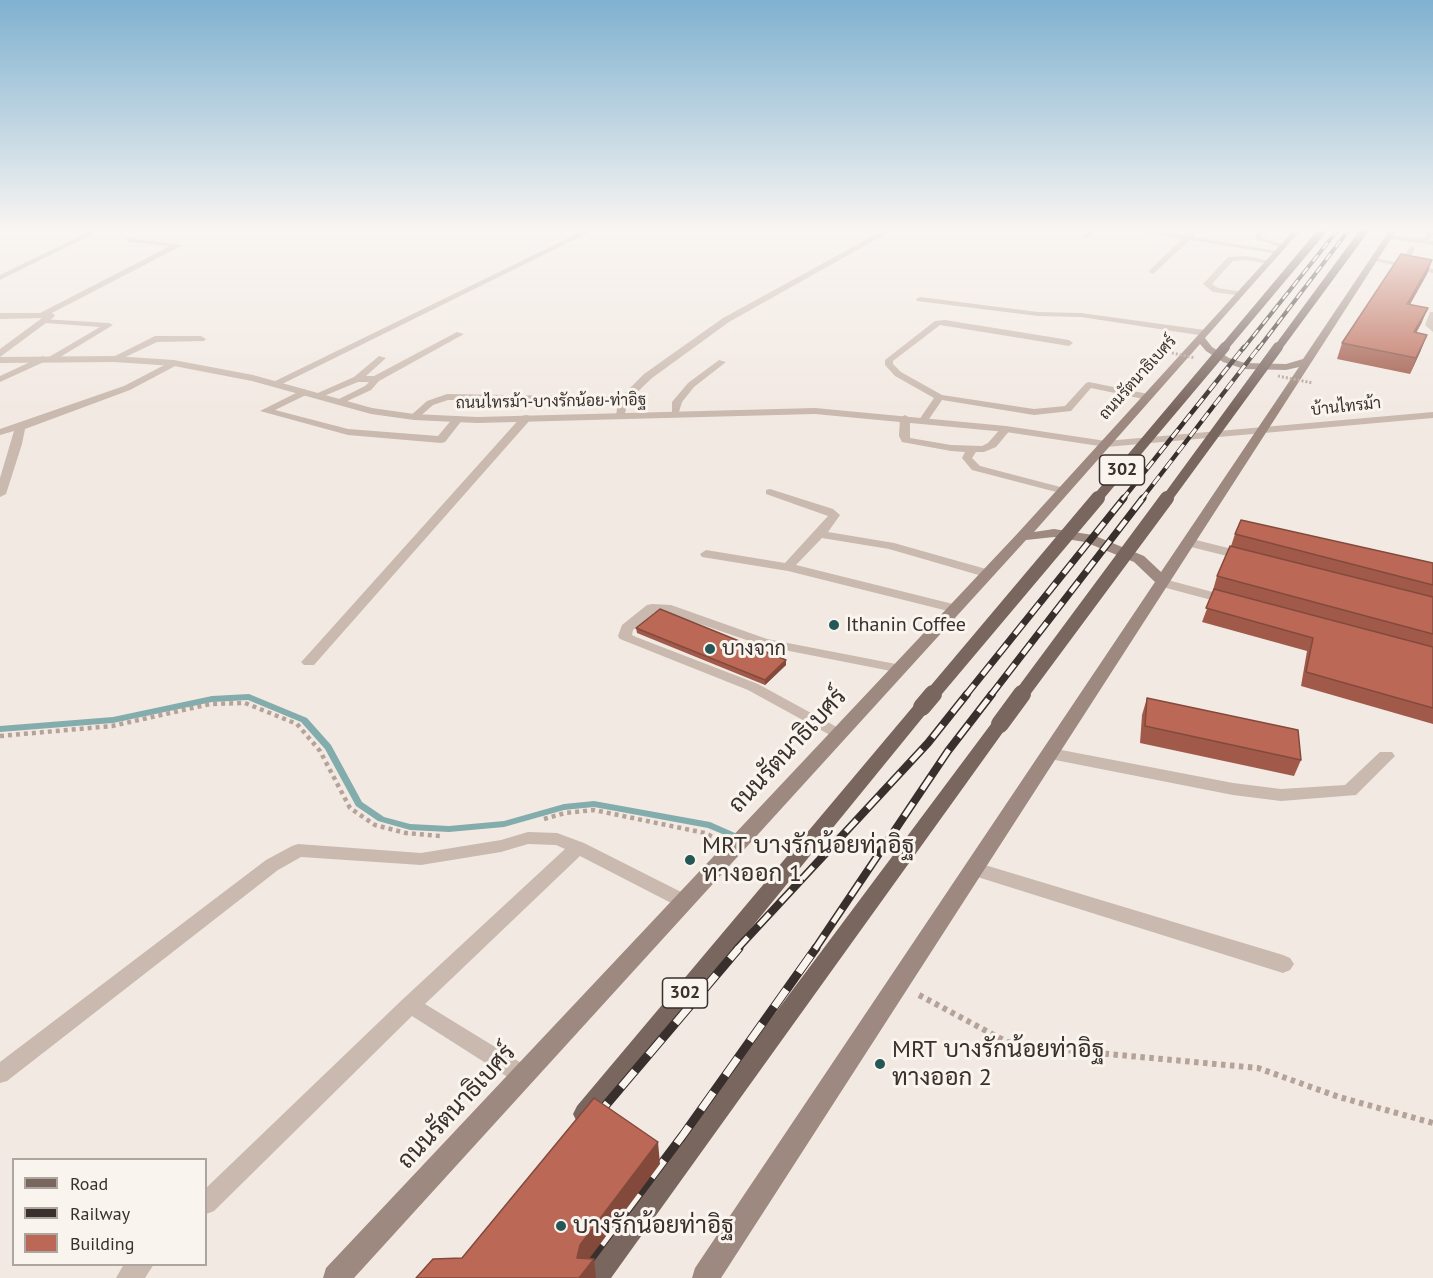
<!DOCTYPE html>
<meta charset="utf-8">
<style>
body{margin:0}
#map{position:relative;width:1433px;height:1278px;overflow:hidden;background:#f2e9e2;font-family:"PT Sans",sans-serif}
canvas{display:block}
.legend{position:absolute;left:12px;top:1158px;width:195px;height:108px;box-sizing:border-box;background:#f9f4ee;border:2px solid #aca5a0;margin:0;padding:8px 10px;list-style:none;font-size:18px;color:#392f2c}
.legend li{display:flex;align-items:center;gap:12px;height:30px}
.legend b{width:30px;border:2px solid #aca5a0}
</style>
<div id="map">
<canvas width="1433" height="1278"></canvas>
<ul class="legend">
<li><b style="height:8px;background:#79665f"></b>Road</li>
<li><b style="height:8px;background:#392f2c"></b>Railway</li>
<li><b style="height:16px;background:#bb6956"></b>Building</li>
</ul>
</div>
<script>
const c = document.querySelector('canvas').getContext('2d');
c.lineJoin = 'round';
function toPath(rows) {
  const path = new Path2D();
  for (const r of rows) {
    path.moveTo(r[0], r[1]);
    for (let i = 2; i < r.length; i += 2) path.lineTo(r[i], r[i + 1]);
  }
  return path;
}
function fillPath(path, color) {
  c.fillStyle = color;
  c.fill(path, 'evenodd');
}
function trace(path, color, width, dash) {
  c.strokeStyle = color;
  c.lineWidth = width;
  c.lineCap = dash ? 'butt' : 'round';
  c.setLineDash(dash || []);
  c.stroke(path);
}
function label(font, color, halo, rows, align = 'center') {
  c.font = font + ' "PT Sans",Sarabun,sans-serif';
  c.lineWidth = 6;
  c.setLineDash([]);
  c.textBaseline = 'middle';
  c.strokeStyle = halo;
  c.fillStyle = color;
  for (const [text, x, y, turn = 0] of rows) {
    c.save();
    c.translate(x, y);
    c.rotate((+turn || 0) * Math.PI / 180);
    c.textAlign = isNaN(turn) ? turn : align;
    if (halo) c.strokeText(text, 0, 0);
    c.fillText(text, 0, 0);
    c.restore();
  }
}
fillPath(toPath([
 [249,694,307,718,331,745,362,802,384,817,410,824,449,826,504,821,564,804,594,801,710,822,735,833,737,835,735,837,732,838,708,828,594,807,564,810,504,827,449,832,410,830,378,821,356,806,325,749,301,722,248,700,212,702,113,723,0,732,0,726,113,717,212,696,249,694]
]), '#83acac');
trace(toPath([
 [0,736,112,726,210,704,245,703,297,724,320,751,350,808,375,825,406,833,440,836],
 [544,819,565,813,594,810,705,833,715,838]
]), '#b5a399', 4.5, [4, 4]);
trace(toPath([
 [919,995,1007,1042,1044,1048,1258,1068,1339,1097,1433,1123]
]), '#b5a399', 6, [4.5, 4.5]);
fillPath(toPath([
 [1257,231,1263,231,1261,237,1287,246,1284,248,1255,239,1257,231],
 [1427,231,1433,231,1433,234,1427,243,1423,243,1427,231],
 [1412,246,1415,248,1408,264,1433,269,1433,273,1370,260,1374,258,1401,263,1409,248,1412,246],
 [1246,256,1274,262,1270,264,1246,260,1233,261,1212,284,1218,288,1243,292,1243,296,1213,292,1203,284,1228,257,1246,256],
 [920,297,1038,312,1081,313,1205,330,1209,333,1205,336,1081,317,1038,316,917,301,916,299,920,297],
 [1430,312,1433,312,1433,332,1425,325,1430,312],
 [42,319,109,323,113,325,52,362,49,361,49,357,100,327,45,323,41,321,42,319],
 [945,320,1069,340,1073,343,1069,346,940,325,893,361,893,364,901,372,942,395,1034,409,1065,406,1086,383,1089,382,1148,394,1153,397,1148,400,1091,388,1071,411,1034,415,942,400,927,422,921,422,919,420,934,398,895,376,885,365,885,360,935,321,945,320],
 [457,332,464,334,379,381,371,390,341,404,333,402,365,386,369,382,358,382,319,398,311,396,354,377,379,356,386,358,366,376,374,376,457,332],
 [43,356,47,359,46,361,0,382,0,376,43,356],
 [174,360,178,363,177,365,130,390,25,429,22,444,6,494,0,497,0,478,14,431,0,435,0,429,124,386,174,360],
 [719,360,726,362,694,387,682,402,678,415,672,415,672,402,688,383,719,360],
 [447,394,623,397,628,400,623,403,448,400,433,405,417,419,409,417,427,401,447,394],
 [905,415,910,418,910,438,951,445,982,446,988,443,1002,427,1010,427,1011,429,996,447,984,452,976,452,972,458,980,466,1068,489,1070,491,1064,494,972,470,962,458,965,452,951,451,902,442,899,436,900,418,905,415],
 [770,489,833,509,840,515,828,532,894,543,993,571,995,574,989,578,889,549,822,538,796,565,961,606,962,609,956,613,788,571,702,557,700,554,706,550,785,563,828,516,766,494,766,490,770,489],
 [652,604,671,605,767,639,901,665,908,669,901,673,764,646,665,612,655,612,633,630,632,635,636,637,758,684,844,731,847,735,844,739,839,740,748,690,620,639,618,636,622,625,647,605,652,604],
 [528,832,557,833,584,843,691,897,694,902,691,907,685,909,679,907,580,856,425,1004,531,1069,534,1076,531,1083,524,1085,517,1083,412,1016,214,1211,206,1214,206,1188,403,999,565,849,556,845,528,844,501,852,421,865,301,857,278,870,7,1081,0,1083,0,1062,266,860,292,846,298,844,421,853,501,840,528,832],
 [124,1264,154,1264,145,1278,116,1278,124,1264]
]), '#c9b9ae');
fillPath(toPath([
 [90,231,99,231,0,280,0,275,90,231],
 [583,231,592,231,278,386,269,384,583,231],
 [882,231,891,231,729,322,652,378,628,401,624,417,616,417,618,400,644,374,723,318,882,231],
 [1086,231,1093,231,1088,238,1082,238,1086,231],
 [1140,231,1186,235,1192,232,1196,234,1194,237,1282,252,1278,254,1190,240,1153,274,1149,272,1150,270,1182,239,1140,231],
 [1390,235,1433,241,1433,245,1387,239,1390,235],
 [125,238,183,245,52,313,55,315,54,317,0,357,0,349,42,318,0,319,0,313,40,313,170,246,128,242,125,238],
 [201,336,206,339,204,341,157,342,117,361,109,359,155,336,201,336],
 [304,389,309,392,308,394,275,410,348,429,438,436,454,417,463,419,445,442,441,443,348,435,260,411,304,389],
 [526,415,530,416,530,420,314,665,304,665,301,662,304,659,522,416,526,415],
 [1188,538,1252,554,1254,557,1247,561,1183,545,1181,542,1188,538],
 [1164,579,1235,598,1237,601,1230,605,1159,586,1157,583,1164,579],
 [1051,748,1233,783,1281,789,1345,785,1380,752,1392,752,1395,756,1356,795,1281,801,1233,795,1045,758,1042,754,1045,750,1051,748],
 [975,862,1283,955,1290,958,1294,964,1290,970,1283,973,968,874,965,869,968,864,975,862]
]), '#c9b9ae');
fillPath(toPath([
 [114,356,174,360,253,375,372,408,414,414,477,417,815,408,1006,426,1106,441,1433,412,1433,418,1106,447,1006,432,815,414,477,423,414,420,371,414,252,381,174,366,114,362,0,363,0,357,114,356]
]), '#c9b9ae');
fillPath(toPath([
 [1293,231,1300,231,1205,338,1212,347,1229,358,1245,363,1286,364,1303,359,1389,231,1396,231,721,1278,692,1278,695,1268,1155,582,1134,562,1085,542,1054,537,1026,540,354,1278,323,1278,326,1268,1017,534,1293,231],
 [1200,344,1206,351,1223,362,1244,369,1286,370,1299,367,1161,572,1144,556,1093,535,1054,529,1034,532,1200,344]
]), '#9d8980');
fillPath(toPath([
 [922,702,928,703,930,707,928,711,593,1122,585,1125,577,1122,573,1114,577,1106,916,703,922,702],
 [1000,719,1006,720,1008,724,1006,728,611,1278,582,1278,585,1268,994,720,1000,719]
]), '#79665f');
const railFar4 = toPath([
 [1243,349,1337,231],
 [1258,349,1348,231]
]);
const railFar3 = toPath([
 [1122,500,1244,347],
 [1141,500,1259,347]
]);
const railFar2 = toPath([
 [966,695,1124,498],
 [991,695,1143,498]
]);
const railFar1 = toPath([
 [737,949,928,743,967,694],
 [815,949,948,751,992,694]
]);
const rail = toPath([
 [594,1119,739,948],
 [576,1278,683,1135,816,948]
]);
trace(railFar4, '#392f2c', 4);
trace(railFar3, '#392f2c', 4.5);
trace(railFar2, '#392f2c', 7);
trace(railFar1, '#392f2c', 8);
trace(rail, '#392f2c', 9);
trace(railFar4, '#f9f4ee', 2, [8]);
trace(railFar3, '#f9f4ee', 3, [10]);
trace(railFar2, '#f9f4ee', 4.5, [13]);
trace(railFar1, '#f9f4ee', 5, [16]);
trace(rail, '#f9f4ee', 7, [21]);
trace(toPath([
 [1168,352,1195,358],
 [1278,376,1313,383]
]), '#b5a399', 3, [2, 2]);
trace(toPath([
 [1223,349,1322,231],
 [1277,349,1364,231]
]), '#79665f', 8);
trace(toPath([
 [1096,500,1225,347],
 [1166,500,1278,347]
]), '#79665f', 10);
trace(toPath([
 [932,695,1098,498],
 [1021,695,1167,498]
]), '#79665f', 14);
trace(toPath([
 [922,707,933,694],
 [1000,724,1022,694]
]), '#79665f', 18);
fillPath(toPath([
 [1432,260,1427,274,1410,304,1422,322,1416,333,1421,350,1410,374,1337,359,1342,343],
 [1235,534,1433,563,1433,724,1301,686,1307,651,1202,622,1214,590,1213,590,1217,576,1231,546],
 [636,628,786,660,786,665,765,685,637,633],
 [1147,698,1301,760,1294,776,1140,743,1142,715]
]), '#a15a4a');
fillPath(toPath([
 [1432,260,1427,274,1402,319,1407,304],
 [1428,308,1422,322,1408,348,1414,332],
 [1427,335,1421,350,1410,374,1416,358],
 [786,660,786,665,765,685,765,680],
 [658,1142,660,1164,583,1267,594,1259,596,1278,579,1278,577,1258,580,1245]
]), '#834a3c');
const building = toPath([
 [1401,254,1432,260,1407,304,1428,308,1414,332,1427,335,1416,358,1342,343,1401,254],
 [1241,520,1433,563,1433,585,1235,534,1241,520],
 [1230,546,1433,597,1433,634,1217,576,1230,546],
 [1214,589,1433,647,1433,708,1306,672,1313,638,1206,608,1214,589],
 [660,609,786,660,765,680,636,628,660,609],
 [1147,698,1298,730,1301,760,1145,726,1147,698],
 [594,1098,658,1142,580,1245,577,1258,594,1259,579,1278,416,1278,433,1259,462,1258,594,1098]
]);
fillPath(building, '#bb6956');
trace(building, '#834a3c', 1.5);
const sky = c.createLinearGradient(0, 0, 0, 410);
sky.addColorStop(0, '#7fb1d0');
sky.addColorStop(0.56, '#f9f5f2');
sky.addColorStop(1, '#f9f5f200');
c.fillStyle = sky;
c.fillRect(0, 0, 1433, 410);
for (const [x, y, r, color] of [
 [834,625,6,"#255757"],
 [710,649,6,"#255757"],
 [690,860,6,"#255757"],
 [880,1064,6,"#255757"],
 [561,1226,6,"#255757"]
]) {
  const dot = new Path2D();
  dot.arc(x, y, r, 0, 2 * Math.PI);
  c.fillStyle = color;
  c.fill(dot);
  trace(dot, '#f9f4ee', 2);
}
label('16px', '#392f2c', '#f9f4ee', [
 ["ถนนรัตนาธิเบศร์",1138,378,-48],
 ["ถนนไทรม้า-บางรักน้อย-ท่าอิฐ",551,402,-1],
 ["บ้านไทรม้า",1346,407,-6]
]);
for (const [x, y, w] of [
 [1122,470,45],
 [685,993,45]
]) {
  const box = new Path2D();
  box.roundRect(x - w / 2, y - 15, w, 30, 4.5);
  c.fillStyle = '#f9f4ee';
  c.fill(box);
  trace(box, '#392f2c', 1.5);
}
label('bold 18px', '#392f2c', null, [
 ["302",1122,470],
 ["302",685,993]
]);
label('20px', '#392f2c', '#f9f4ee', [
 ["Ithanin Coffee",846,625],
 ["บางจาก",722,649]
], 'left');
label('24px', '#392f2c', '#f9f4ee', [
 ["ถนนรัตนาธิเบศร์",788,751,-47],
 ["ถนนรัตนาธิเบศร์",457,1107,-47]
]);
label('24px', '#392f2c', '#f9f4ee', [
 ["MRT บางรักน้อยท่าอิฐ",702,846],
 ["ทางออก 1",702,874],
 ["MRT บางรักน้อยท่าอิฐ",892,1050],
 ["ทางออก 2",892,1078],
 ["บางรักน้อยท่าอิฐ",573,1226]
], 'left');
</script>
